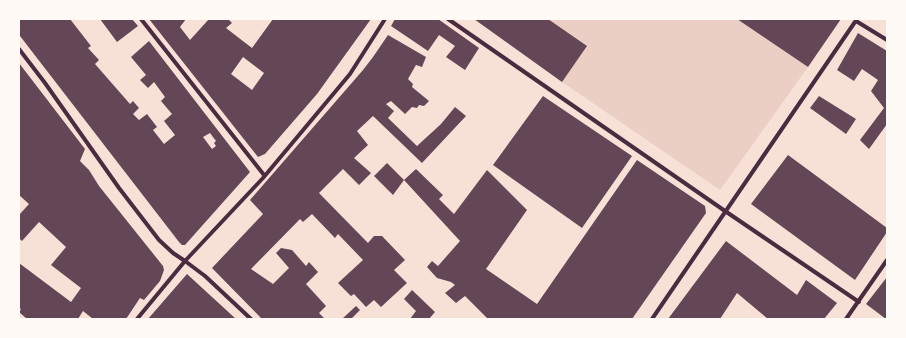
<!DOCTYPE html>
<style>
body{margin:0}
#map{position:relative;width:906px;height:338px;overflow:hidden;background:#f7e1d7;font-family:"Nunito Sans",sans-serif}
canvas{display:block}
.frame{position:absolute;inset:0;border:20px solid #fffaf5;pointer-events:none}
</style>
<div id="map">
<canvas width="906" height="338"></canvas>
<div class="frame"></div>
</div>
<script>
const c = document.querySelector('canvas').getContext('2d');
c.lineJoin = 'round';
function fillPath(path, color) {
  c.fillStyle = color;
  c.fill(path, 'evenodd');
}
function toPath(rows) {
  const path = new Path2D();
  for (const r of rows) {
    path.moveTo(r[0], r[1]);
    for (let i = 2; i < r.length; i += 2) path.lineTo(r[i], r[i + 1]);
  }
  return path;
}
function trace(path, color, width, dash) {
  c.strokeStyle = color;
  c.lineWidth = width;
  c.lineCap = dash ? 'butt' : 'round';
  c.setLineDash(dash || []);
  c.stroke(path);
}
fillPath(toPath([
 [474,19,737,19,808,67,720,190,562,82]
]), '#ebcfc5');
fillPath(toPath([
 [19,19,70,19,91,46,88,48,99,60,95,64,130,104,133,101,139,108,133,114,139,120,147,114,157,127,153,130,164,144,175,135,164,121,172,114,161,101,165,97,154,82,148,88,140,80,146,75,131,57,149,41,250,172,185,245,182,245,179,242,20,36],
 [210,133,216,141,214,143,216,146,212,149,203,137],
 [100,19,132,19,138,26,117,42],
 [149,19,186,19,180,27,190,40,209,19,228,19,232,23,226,28,252,48,273,19,371,19,317,94,265,154,258,157],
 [243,57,264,73,252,90,231,74],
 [395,19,438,19,479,48,465,70,446,57,455,46,439,35,428,51,391,26],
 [474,19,548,19,587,46,562,82],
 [737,19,841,19,808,67],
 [858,33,887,51,887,124,869,149,860,140,884,108,871,91,878,80,862,69,854,81,837,70],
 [388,35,426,57,422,67,416,65,408,79,413,84,412,87,429,101,424,106,419,105,417,108,412,107,405,114,391,101,386,104,394,111,388,118,417,146,441,124,455,107,466,116,422,163,373,116,357,131,368,145,354,158,371,173,359,185,343,169,319,193,368,243,374,236,382,236,405,260,394,270,407,283,381,307,374,300,366,307,354,294,351,296,338,283,363,260,338,234,335,238,312,214,303,222,300,219,251,269,273,284,289,268,276,253,281,248,292,250,306,266,309,262,318,272,306,284,326,306,319,313,325,319,262,319,212,268,263,214,250,200,363,70,373,57],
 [19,63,85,149,80,161,89,170,99,186,163,266,164,270,160,281,144,300,140,298,126,319,93,319,83,311,78,319,27,319,19,312,21,309,19,308,19,263,71,302,81,288,51,265,66,247,39,222,22,241,19,238,19,215,29,204,19,195],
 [543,96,632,156,582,228,493,165],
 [819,96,856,119,846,134,810,108],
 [788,155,887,228,887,232,855,280,751,204],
 [637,160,705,206,706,213,632,319,488,319,465,296,456,303,445,293,455,285,451,282,437,278,427,267,432,261,438,266,460,241,404,180,416,169,443,195,439,199,454,214,487,170,527,210,486,269,537,304],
 [387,163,404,180,393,195,374,176],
 [726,241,797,295,806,280,837,303,824,319,768,319,737,293,720,319,668,319],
 [187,274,236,319,148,319],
 [887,277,887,319,886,319,866,304],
 [412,290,435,312,429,319,410,319,416,311,404,299],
 [356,306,360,310,351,319,342,319]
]), '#644757');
trace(toPath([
 [141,19,264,175],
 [448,19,725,211,859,302],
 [856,21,887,40],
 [19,49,45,83,119,188,159,240,173,253,185,261,205,276,251,319],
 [137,319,185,261,263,178,350,74,385,19],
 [652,319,857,19],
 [846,319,887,260]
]), '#4a2c40', 4);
</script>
